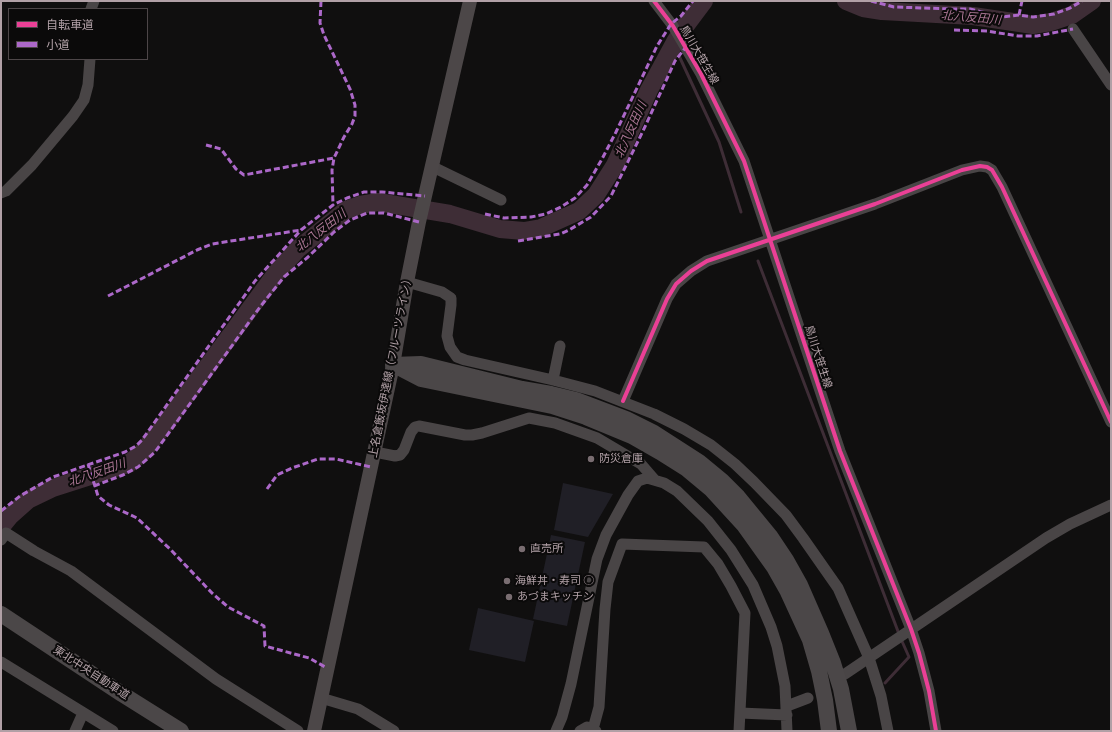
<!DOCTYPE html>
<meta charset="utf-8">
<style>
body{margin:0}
#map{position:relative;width:1112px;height:732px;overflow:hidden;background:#100f0f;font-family:Manrope,"Noto Sans JP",sans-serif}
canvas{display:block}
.frame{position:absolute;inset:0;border:2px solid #b1a0a6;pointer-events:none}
.legend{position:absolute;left:8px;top:8px;width:140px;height:52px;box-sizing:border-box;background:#0b0a0a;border:1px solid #4d4648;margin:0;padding:5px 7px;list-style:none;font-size:12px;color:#b1a0a6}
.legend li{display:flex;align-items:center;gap:8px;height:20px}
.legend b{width:20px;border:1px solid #4d4648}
</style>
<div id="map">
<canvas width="1112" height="732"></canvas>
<div class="frame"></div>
<ul class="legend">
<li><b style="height:5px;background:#ea4096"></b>自転車道</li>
<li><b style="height:5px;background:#ac68c9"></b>小道</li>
</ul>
</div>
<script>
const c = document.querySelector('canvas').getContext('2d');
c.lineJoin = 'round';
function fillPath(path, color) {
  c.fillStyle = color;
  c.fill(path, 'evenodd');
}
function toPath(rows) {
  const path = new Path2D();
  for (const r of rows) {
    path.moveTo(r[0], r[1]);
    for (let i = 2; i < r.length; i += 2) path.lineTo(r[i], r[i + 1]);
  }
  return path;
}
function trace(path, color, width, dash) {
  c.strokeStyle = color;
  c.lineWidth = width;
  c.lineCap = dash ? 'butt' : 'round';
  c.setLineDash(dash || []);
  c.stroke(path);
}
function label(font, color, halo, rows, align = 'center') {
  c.font = font + ' Manrope,"Noto Sans JP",sans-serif';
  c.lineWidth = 4;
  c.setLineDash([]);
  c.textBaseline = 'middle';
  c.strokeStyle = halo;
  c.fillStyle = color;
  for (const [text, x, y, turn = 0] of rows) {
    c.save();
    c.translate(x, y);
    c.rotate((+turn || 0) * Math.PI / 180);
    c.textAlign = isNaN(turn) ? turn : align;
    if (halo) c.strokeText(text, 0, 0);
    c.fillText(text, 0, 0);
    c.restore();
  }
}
fillPath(toPath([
 [563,483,613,494,588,537,554,530],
 [551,535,585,542,567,626,533,619],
 [478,608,534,621,525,662,469,650]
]), '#201f26');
trace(toPath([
 [674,45,719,142,741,212],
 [758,261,899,634],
 [885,683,909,657,901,639]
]), '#3e2d36', 3);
trace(toPath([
 [846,1,863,8,882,11,973,16,1033,25,1051,22,1072,15,1092,1],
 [1,527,10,516,28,500,53,488,128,464,141,454,163,427,277,272,298,249,346,210,360,205,378,202,450,214,500,229,524,231,541,228,579,211,596,195,615,165,649,90,675,42,686,25,704,1]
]), '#3e2d36', 18);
trace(toPath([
 [654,1,673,26,701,74,744,161,840,451,911,629,919,653,929,691,936,731],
 [91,9,94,1],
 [1073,29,1111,85],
 [433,167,501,200],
 [1,193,6,191,32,165,73,116,84,100,88,85,90,59],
 [407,282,442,292,451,298,451,305,447,336,450,347,457,357,465,360,553,380,595,391,654,414,684,429,711,445,735,464,754,482,786,515,803,538,838,588,869,658,881,696,888,731],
 [553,380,560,346],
 [623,401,667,299,676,284,691,271,707,261,875,204,962,170,980,166,987,167,992,170,1002,187,1111,422],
 [375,452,395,456,400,455,404,450,411,432,415,427,419,426,465,435,472,435,482,433,529,418,555,423,597,438,641,464,654,479],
 [1,540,6,533,34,551,71,571,216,679,298,731],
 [1,662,113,731],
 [845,674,1046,538,1070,524,1111,505],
 [321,698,358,709,394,731],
 [787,706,808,698],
 [740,713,787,715],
 [593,729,599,707,605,609,608,582,622,544,704,547,718,564,731,586,745,613,739,731],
 [75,731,83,713],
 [556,731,562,717,571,684,597,559,606,535,628,495,638,481,647,478,664,483,677,491,708,521,731,550,753,585,771,627,777,646,785,686,787,731],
 [580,731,587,727,593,729,596,731]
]), '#494546', 11);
trace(toPath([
 [314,731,393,365,407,282,419,222,470,1]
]), '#4c4748', 14);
trace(toPath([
 [393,365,421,364,522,389,551,394,576,400,626,419,654,433,699,462,722,481,738,497,770,536,786,560,800,585,821,633,833,663,841,689,849,731],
 [396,366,421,379,552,406,586,417,632,436,660,452,687,469,711,489,744,525,774,567,787,590,810,640,819,671,825,700,829,731],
 [1,614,122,694,181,731]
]), '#4b4748', 16);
trace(toPath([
 [321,1,320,23,324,35,350,89,355,105,355,116,352,124,344,137,334,158,332,170,333,205],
 [871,1,894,7,953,9,970,9,1001,17,1019,15,1033,17,1054,14,1070,8,1082,1],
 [1019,15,1022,1],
 [954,30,987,31,1018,36,1037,36,1073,29],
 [206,145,221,149,236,169,244,175,334,158],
 [485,214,504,218,531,217,546,214,561,207,575,198,587,185,602,159,616,132,657,46,671,24,681,16,693,1],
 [518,241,560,234,569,230,591,217,611,196,643,131,675,61,686,47],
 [108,296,197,250,212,244,301,230],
 [88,464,98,496,109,505,137,518,170,549,212,593,228,607,264,626,265,646,309,658,327,668],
 [94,486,123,475,138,467,155,452,260,307,284,277,308,257,334,232,350,220,367,213,384,213,419,222],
 [267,489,277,475,292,468,318,459,336,459,371,467],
 [1,511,20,496,53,477,125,452,136,446,142,440,255,281,301,230,333,205,347,198,364,192,382,192,425,196]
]), '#ac68c9', 3, [6, 3]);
trace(toPath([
 [654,1,673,26,701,74,744,161,840,451,911,629,919,653,929,691,936,731],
 [623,401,667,299,676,284,691,271,707,261,875,204,962,170,980,166,987,167,992,170,1002,187,1111,422]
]), '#ea4096', 4);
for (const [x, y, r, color] of [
 [591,459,4,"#796d71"],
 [522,549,4,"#796d71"],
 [507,581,4,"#796d71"],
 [509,597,4,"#796d71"]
]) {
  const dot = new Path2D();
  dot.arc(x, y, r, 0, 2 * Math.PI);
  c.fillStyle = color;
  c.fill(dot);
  trace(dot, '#0b0a0a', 1.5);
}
label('11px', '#b1a0a6', '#0b0a0a', [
 ["鳥川大笹生線",699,55,60],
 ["鳥川大笹生線",818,357,72],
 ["上名倉飯坂伊達線（フルーツライン）",391,366,-79],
 ["東北中央自動車道",91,673,33]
]);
label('11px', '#b1a0a6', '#0b0a0a', [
 ["防災倉庫",599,459],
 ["直売所",530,549],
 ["海鮮丼・寿司 ○",515,581],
 ["あづまキッチン",517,597]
], 'left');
label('italic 12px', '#ac7795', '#0b0a0a', [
 ["北八反田川",971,18,5],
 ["北八反田川",631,130,-66],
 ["北八反田川",321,231,-38],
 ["北八反田川",97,473,-19]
]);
</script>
